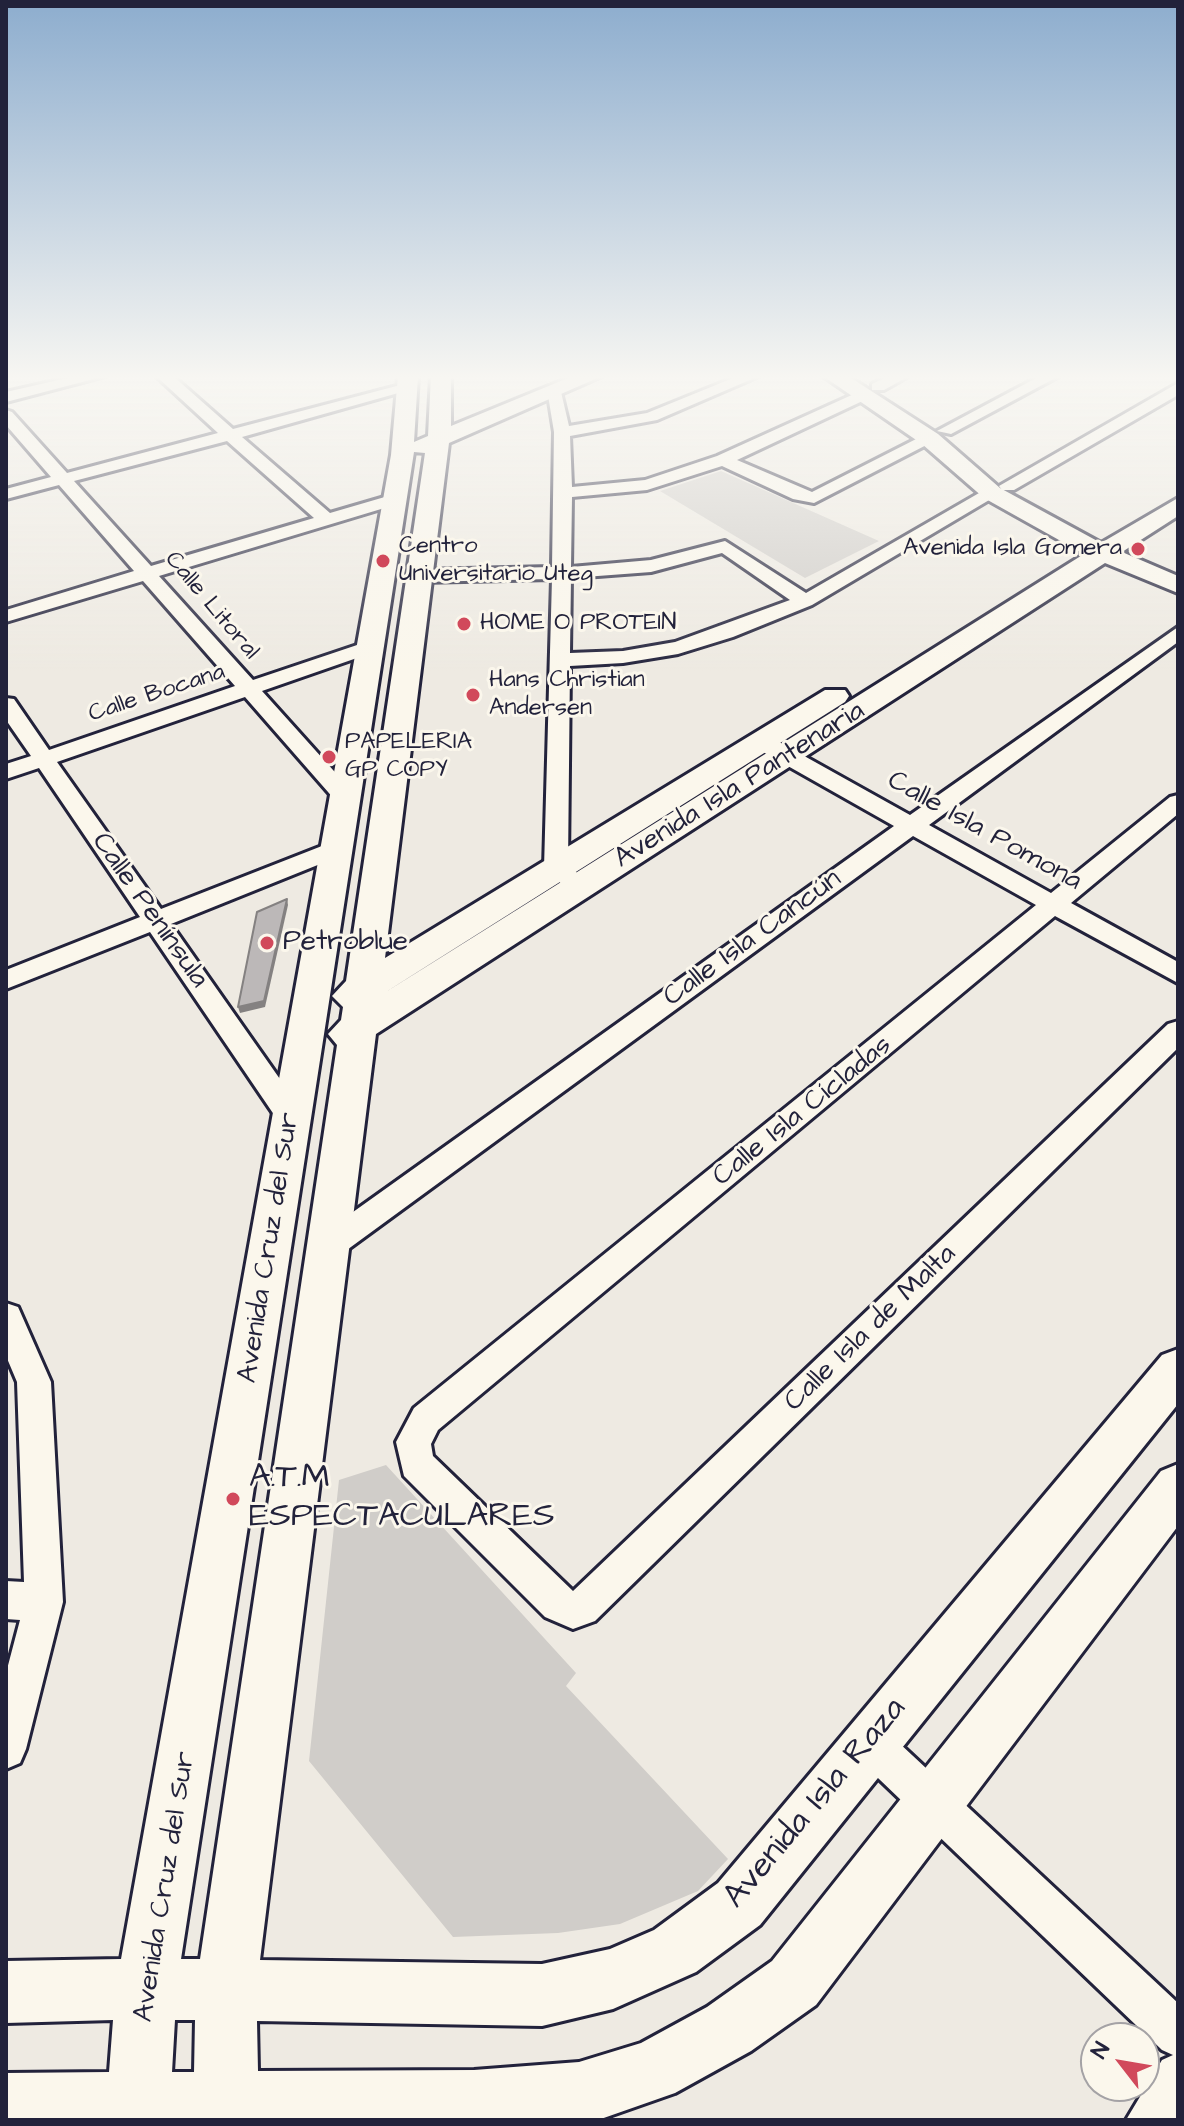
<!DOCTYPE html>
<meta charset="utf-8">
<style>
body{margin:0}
#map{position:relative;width:1184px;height:2126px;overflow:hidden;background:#eeeae2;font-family:"Architects Daughter",sans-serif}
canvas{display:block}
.frame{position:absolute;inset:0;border:8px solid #22223b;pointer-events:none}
.north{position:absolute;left:1080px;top:2022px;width:80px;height:80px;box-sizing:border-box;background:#fbf7ec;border:2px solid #a4a2a5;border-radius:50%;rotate:301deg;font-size:22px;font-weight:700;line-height:32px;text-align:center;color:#22223b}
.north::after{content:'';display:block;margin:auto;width:28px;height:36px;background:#d1495b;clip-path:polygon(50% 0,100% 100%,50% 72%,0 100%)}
</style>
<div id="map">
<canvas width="1184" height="2126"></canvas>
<div class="frame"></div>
<div class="north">N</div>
</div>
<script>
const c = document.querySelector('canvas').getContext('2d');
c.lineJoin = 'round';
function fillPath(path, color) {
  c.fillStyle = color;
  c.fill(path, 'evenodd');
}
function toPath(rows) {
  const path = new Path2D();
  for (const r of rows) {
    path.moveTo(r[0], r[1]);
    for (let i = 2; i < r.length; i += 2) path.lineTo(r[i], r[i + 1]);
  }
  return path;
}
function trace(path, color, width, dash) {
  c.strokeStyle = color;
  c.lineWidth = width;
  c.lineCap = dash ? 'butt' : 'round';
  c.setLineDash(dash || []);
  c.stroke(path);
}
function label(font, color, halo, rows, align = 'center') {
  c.font = font + ' "Architects Daughter",sans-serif';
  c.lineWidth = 6;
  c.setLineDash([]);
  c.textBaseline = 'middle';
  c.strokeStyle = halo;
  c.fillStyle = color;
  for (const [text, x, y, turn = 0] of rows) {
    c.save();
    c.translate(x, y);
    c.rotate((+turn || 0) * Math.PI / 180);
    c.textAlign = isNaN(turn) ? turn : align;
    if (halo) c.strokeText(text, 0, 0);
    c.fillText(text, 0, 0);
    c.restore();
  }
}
fillPath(toPath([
 [721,471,879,541,805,578,660,491],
 [386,1465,576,1673,566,1686,728,1859,698,1891,620,1924,558,1933,453,1937,309,1761,339,1480]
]), '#d0cdc9');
const street = toPath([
 [76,376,105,376,6,402,6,392,76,376],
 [156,376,173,376,233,429,408,383,416,388,242,437,330,513,395,494,404,499,401,503,159,576,253,680,363,643,377,643,380,647,377,651,262,691,351,790,355,795,351,800,335,800,245,697,57,762,161,909,327,844,345,844,348,849,345,854,171,924,301,1109,305,1117,301,1125,291,1128,281,1125,150,932,6,989,6,970,140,917,39,768,6,779,6,764,31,756,6,720,6,698,14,699,49,750,235,686,143,581,6,622,6,610,134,571,59,485,6,499,6,489,51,477,6,425,6,410,12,412,67,473,218,433,156,376],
 [227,441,314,518,151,566,74,481,227,441],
 [738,376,759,376,657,420,570,436,572,487,645,480,717,456,865,389,871,391,871,397,737,460,812,492,924,435,936,435,938,439,814,503,793,499,722,466,647,490,572,497,571,567,651,560,725,541,806,593,986,489,998,489,1001,493,812,605,733,637,678,654,623,663,570,666,568,865,586,881,574,889,565,887,544,868,552,579,420,582,410,576,420,570,552,567,554,432,547,389,561,392,569,426,647,413,738,376],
 [722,553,790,600,675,642,623,651,570,653,571,578,651,572,722,553],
 [889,376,909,376,884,390,872,390,872,384,889,376],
 [1040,376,1059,376,951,434,937,431,1040,376],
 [1178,383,1178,395,1014,490,1002,490,999,486,1178,383],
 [1178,627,1178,642,929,825,1051,893,1170,797,1178,795,1178,814,1071,903,1178,962,1178,983,1055,916,438,1430,431,1444,433,1456,573,1591,1168,1024,1178,1021,1178,1048,595,1621,573,1629,545,1617,404,1476,396,1442,414,1408,1036,905,913,836,340,1255,329,1259,318,1255,313,1246,318,1237,894,826,756,748,753,743,756,738,772,738,910,815,1178,627],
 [6,1303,18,1307,51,1382,63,1602,26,1749,20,1763,6,1769,6,1673,20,1620,6,1619,6,1581,24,1582,17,1382,6,1356,6,1303],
 [869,1722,883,1728,1178,2003,1177,2120,1126,2120,1162,2060,1173,2055,1162,2050,855,1756,849,1742,855,1728,869,1722]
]);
const secondary = toPath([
 [398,376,418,376,414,442,428,436,431,376,451,376,451,426,573,376,602,376,449,443,385,958,825,690,845,690,849,696,845,702,381,995,1084,554,984,498,922,444,823,376,848,376,938,434,1000,488,1101,543,1178,498,1178,516,1122,552,1178,576,1178,593,1105,563,376,1034,260,1960,542,1964,610,1949,654,1930,718,1883,1162,1355,1178,1349,1178,1404,760,1925,696,1972,613,2009,542,2026,257,2021,258,2071,474,2070,579,2062,641,2043,707,2007,772,1961,1161,1471,1178,1464,1178,1526,816,2005,751,2051,675,2093,598,2120,6,2120,6,2073,109,2072,113,2020,6,2023,6,1961,121,1959,391,455,398,376],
 [414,452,425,453,346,981,332,996,343,1007,341,1020,328,1034,337,1045,200,1959,181,1959,414,452],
 [175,2020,195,2020,194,2072,172,2072,175,2020]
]);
trace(street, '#22223b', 6);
trace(secondary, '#22223b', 6);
fillPath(street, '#fbf7ec');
fillPath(secondary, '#fbf7ec');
fillPath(toPath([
 [287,899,288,905,265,1007,240,1013,238,1007]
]), '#848181');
const building = toPath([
 [287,899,264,1001,238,1007,257,912,287,899]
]);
fillPath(building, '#bcb8b8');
trace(building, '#848181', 2);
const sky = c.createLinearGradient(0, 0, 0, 674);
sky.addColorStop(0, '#8dadce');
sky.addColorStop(0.56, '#f7f6f2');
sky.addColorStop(1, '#f7f6f200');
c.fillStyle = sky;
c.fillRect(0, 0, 1184, 674);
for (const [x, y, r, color] of [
 [1138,549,8,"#d1495b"],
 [383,561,8,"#d1495b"],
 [464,624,8,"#d1495b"],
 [473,695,8,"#d1495b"],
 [329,757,8,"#d1495b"],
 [267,943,8,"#d1495b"],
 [233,1499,8,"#d1495b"]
]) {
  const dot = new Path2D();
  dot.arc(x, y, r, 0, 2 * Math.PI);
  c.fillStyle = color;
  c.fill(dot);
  trace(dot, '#fbf7ec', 3);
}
label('24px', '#22223b', '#fbf7ec', [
 ["Centro",399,547],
 ["Universitario Uteg",399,575],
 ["Avenida Isla Gomera",1122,549,"right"],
 ["HOME O PROTEIN",480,624],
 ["Hans Christian",489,681],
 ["Andersen",489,709],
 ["PAPELERIA",345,743],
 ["GP COPY",345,771]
], 'left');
label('24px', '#22223b', '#fbf7ec', [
 ["Calle Litoral",211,606,50],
 ["Calle Bocana",157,694,-18]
]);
label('28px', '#22223b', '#fbf7ec', [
 ["Avenida Isla Pantenaria",740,786,-32],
 ["Calle Isla Pomona",984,832,29],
 ["Calle Península",149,911,55],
 ["Calle Isla Cancún",753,939,-36],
 ["Calle Isla Cícladas",803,1112,-39],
 ["Avenida Cruz del Sur",270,1248,-81],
 ["Calle Isla de Malta",871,1329,-44],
 ["Avenida Cruz del Sur",166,1887,-81]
]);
label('28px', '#22223b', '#fbf7ec', [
 ["Petroblue",283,943]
], 'left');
label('34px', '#22223b', '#fbf7ec', [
 ["A.T.M",249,1479],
 ["ESPECTACULARES",249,1518]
], 'left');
label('34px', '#22223b', '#fbf7ec', [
 ["Avenida Isla Raza",816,1804,-50]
]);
</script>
